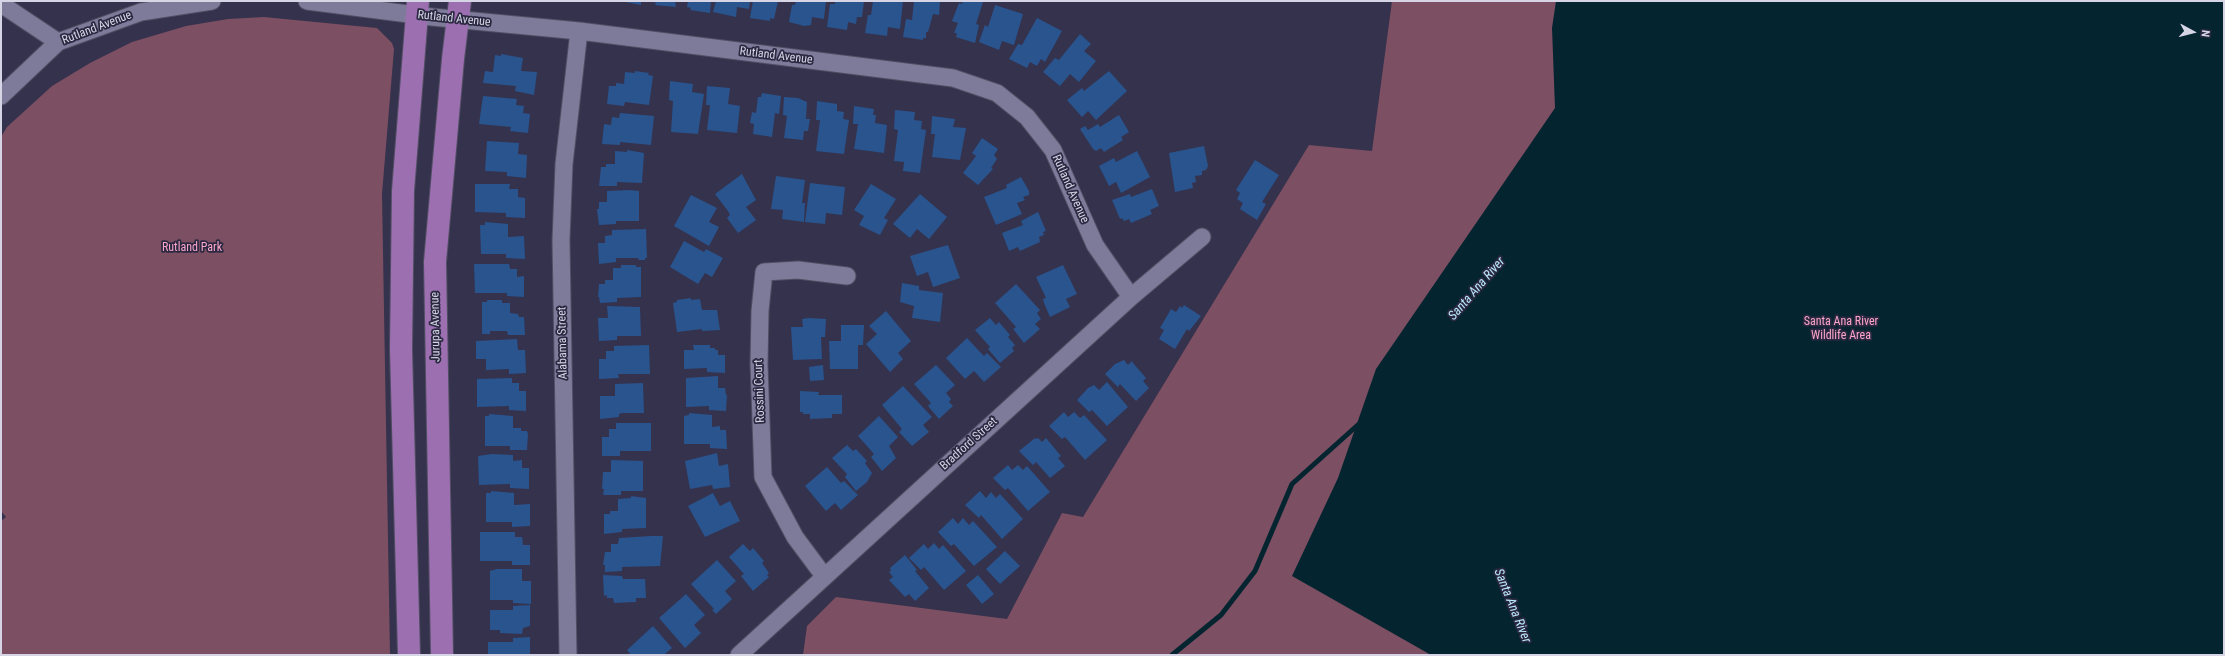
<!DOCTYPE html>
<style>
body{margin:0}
#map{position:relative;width:2225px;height:656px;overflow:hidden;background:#35324d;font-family:"Roboto Condensed",sans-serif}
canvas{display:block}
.frame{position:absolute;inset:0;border:2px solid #d6d5e6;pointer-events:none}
.north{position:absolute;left:2173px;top:12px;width:40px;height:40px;-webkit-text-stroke:3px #2b2842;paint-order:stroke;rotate:97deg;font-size:11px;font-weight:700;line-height:16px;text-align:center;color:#d6d5e6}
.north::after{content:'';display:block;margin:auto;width:14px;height:18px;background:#d6d5e6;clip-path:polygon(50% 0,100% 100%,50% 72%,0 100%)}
</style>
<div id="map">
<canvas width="2225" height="656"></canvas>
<div class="frame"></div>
<div class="north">N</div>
</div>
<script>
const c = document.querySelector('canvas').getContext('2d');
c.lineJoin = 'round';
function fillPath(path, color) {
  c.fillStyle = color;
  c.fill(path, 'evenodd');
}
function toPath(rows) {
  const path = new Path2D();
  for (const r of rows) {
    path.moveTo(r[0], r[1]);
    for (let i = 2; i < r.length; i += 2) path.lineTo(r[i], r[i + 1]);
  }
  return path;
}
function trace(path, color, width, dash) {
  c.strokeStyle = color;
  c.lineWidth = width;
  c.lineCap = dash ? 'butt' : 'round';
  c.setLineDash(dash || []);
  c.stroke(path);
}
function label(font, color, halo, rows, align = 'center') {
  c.font = font + ' "Roboto Condensed",sans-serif';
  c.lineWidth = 3.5;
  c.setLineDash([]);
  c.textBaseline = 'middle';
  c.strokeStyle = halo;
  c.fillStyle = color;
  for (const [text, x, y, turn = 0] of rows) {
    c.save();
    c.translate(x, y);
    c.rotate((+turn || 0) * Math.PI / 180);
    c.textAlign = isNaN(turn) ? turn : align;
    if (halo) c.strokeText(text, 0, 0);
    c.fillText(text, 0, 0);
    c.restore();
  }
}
fillPath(toPath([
 [1392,1,2224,1,2224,655,803,655,807,626,836,597,1007,619,1062,513,1083,517,1309,145,1372,151],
 [264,17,377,28,392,43,394,49,382,194,390,655,1,655,1,521,6,517,1,511,1,137,7,127,52,86,90,63,132,42,186,26,228,19]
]), '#7c4f62');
fillPath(toPath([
 [1556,1,2224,1,2224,655,1431,655,1292,576,1338,478,1376,369,1555,108,1552,28]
]), '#042530');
trace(toPath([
 [1172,655,1221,615,1255,571,1292,484,1360,423]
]), '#042530', 5);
fillPath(toPath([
 [620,1,641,1,641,5],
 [651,1,675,1,676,7,655,5,656,3],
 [688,1,711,1,710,13,690,10,691,8,687,7],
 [716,1,750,1,749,9,737,7,736,17,713,12],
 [753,1,778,1,774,19,770,18,770,21,750,18],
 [796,1,826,1,824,19,812,17,811,25,804,26,789,22,792,5,795,5],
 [835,1,864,1,862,17,857,17,856,24,848,22,847,30,827,27,830,4,835,4],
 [873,1,903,1,900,29,888,27,887,36,865,33,868,15,871,15],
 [914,1,940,2,939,15,933,14,928,32,926,32,926,38,923,38,923,40,903,37,906,19,912,20],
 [963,1,983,2,976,24,979,25,975,43,956,37,957,33,954,33,958,23,952,21,959,3,962,4],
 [995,5,1023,14,1014,45,1002,41,999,50,979,42,985,25,988,27],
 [1037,18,1062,31,1045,62,1041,59,1037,66,1030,62,1027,68,1009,59,1018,44,1022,45],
 [1080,34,1091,44,1084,51,1096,61,1079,82,1070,74,1060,86,1043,72,1055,58,1059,60],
 [501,54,523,58,521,71,537,72,534,95,515,91,516,86,483,83,485,71,493,72,495,55,501,56],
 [635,71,649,73,648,75,653,76,649,105,625,102,624,106,607,104,609,86,616,86,616,83,624,84,625,72,635,73],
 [1109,71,1127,91,1096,120,1088,111,1082,117,1067,100,1082,88,1084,91],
 [670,81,693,84,692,92,704,94,698,134,671,132,673,101,669,100],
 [707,86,730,88,728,104,740,106,737,133,707,130,710,105,706,105],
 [762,93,781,96,779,114,775,113,772,137,753,134,754,124,750,123,752,112,756,113,758,97,761,97],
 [483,96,517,99,516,105,524,106,523,113,530,114,528,133,510,131,511,127,479,124],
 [784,97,798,98,807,102,806,119,810,119,808,131,804,131,803,140,784,138,787,116,783,115],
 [817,101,837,104,837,111,844,112,843,119,849,120,844,154,816,151,820,120,816,120],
 [854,106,874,109,873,115,876,115,875,123,887,125,884,153,854,149,858,124,853,124],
 [895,110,915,112,914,120,922,121,921,129,926,130,920,173,903,171,904,162,894,161,898,130,894,129],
 [620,113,654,116,651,145,620,142,620,145,602,144,604,124,611,125,612,117,619,118],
 [1119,115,1129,132,1121,137,1123,140,1104,152,1101,148,1096,151,1093,149,1080,129,1085,126,1088,130,1098,124,1100,127],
 [932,116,955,119,953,127,966,128,960,160,932,157,935,134,931,134],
 [982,138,998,149,994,155,997,159,991,168,993,169,978,185,963,173,976,156,972,153],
 [487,141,519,143,518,154,527,155,526,178,507,176,507,172,485,171],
 [1204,146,1208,166,1206,170,1202,171,1202,175,1195,176,1196,182,1192,183,1193,188,1175,192,1169,153],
 [627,150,644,153,642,183,617,182,617,186,599,186,601,167,606,167,606,164,615,164,615,151,627,152],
 [1137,151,1150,177,1121,193,1116,182,1109,186,1099,166,1114,158,1116,162],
 [1255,160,1279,175,1262,202,1266,204,1257,220,1240,209,1243,203,1237,199,1240,193,1236,190],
 [742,174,756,200,746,207,756,220,738,233,727,218,730,215,728,211,715,194],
 [776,176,805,180,802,203,805,203,804,222,782,219,783,210,771,209],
 [1021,177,1029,191,1029,195,1023,197,1025,200,1017,203,1022,214,996,225,984,197,1007,188,1006,185],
 [810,183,845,187,842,215,826,213,825,224,805,222],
 [475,184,510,184,509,189,518,189,518,197,525,198,525,218,506,217,506,213,475,212],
 [871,184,896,199,884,218,888,220,880,235,859,225,864,216,854,210],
 [1152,189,1159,206,1150,210,1152,214,1131,223,1129,219,1124,221,1122,218,1120,219,1112,200,1130,194,1131,197],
 [630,190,639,191,639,221,616,221,616,224,599,225,597,209,599,209,599,202,607,202,607,191],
 [920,194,947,217,929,239,917,229,910,238,893,224],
 [691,195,717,208,709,222,719,227,709,246,674,226],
 [1038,212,1046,231,1043,232,1044,235,1039,237,1040,242,1020,251,1018,247,1009,251,1002,233,1023,225,1021,221],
 [485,222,508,224,508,237,524,236,525,259,506,258,506,254,481,254,480,225,485,225],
 [646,229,647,258,645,258,645,260,639,260,638,258,616,258,616,262,599,264,598,243,605,243,605,236,612,235,612,230],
 [684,241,704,252,706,249,723,258,712,277,705,273,698,284,670,267],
 [948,245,960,278,933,287,928,272,917,276,910,256],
 [474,264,509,264,510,269,517,269,517,277,524,276,524,297,507,296,507,293,475,293],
 [621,265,636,265,636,267,641,267,641,297,617,298,617,302,600,303,599,297,598,297,599,284,605,284,605,280,613,280,613,268,621,268],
 [1063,265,1077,294,1066,299,1070,307,1050,317,1044,303,1043,299,1046,298,1036,277],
 [902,283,919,286,919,290,943,293,940,322,912,318,914,306,900,302],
 [1016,284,1040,310,1037,313,1041,319,1035,324,1040,329,1024,343,1013,329,1016,327,995,303],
 [691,298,691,300,700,299,702,310,717,310,720,330,702,331,702,329,677,332,673,303,677,302,677,300],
 [487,300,502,300,502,303,510,303,510,313,518,314,519,317,524,317,525,335,508,335,507,331,490,331,490,334,482,334,482,302,487,302],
 [1184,305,1201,316,1189,331,1187,329,1175,349,1159,339,1164,330,1160,328,1171,309,1176,312,1180,306,1182,308],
 [607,306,640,307,641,336,617,336,617,340,599,341,598,318,608,318],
 [886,311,911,341,898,353,903,359,890,372,866,344,877,334,869,326],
 [809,318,826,319,825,337,821,337,822,359,793,360,791,327,803,327,802,319],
 [990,318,996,325,999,322,1010,335,1008,337,1015,345,1012,348,1014,351,1000,363,988,349,990,347,975,330],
 [841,325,864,325,863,345,858,345,858,369,830,369,829,341,841,341],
 [967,338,982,354,984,356,987,353,1001,367,984,382,974,371,965,379,946,358],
 [517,339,518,350,525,350,526,373,509,374,509,369,486,370,486,359,476,359,476,341],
 [649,345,650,374,618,374,619,378,599,379,599,359,606,359,606,351,614,351,614,346],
 [693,345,710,345,710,348,715,348,715,350,718,350,718,355,725,355,725,373,707,372,707,368,684,369,684,350,694,350],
 [1124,360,1128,365,1132,361,1133,363,1146,378,1143,381,1149,388,1136,401,1120,384,1118,387,1105,374,1115,364],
 [823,365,824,380,810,381,809,367],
 [936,365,955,385,946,393,951,399,949,402,953,406,939,419,928,406,931,403,914,384],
 [718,376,718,388,725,388,726,395,727,395,726,411,709,410,709,406,686,407,686,378],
 [512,378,512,383,519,383,519,391,526,391,526,411,509,410,509,406,477,407,477,379],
 [1107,382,1128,407,1107,426,1092,410,1089,412,1077,400,1088,388,1094,385,1099,390],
 [643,383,644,413,622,413,619,414,619,417,600,419,600,396,615,396,615,384],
 [903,386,932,417,923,425,929,432,912,446,899,432,902,429,882,405],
 [800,391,819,392,818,395,842,395,842,414,832,414,832,418,810,419,810,414,803,414,803,412,800,412],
 [1064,412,1068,417,1074,412,1080,418,1084,415,1107,440,1085,460,1065,437,1062,439,1049,426],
 [689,413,712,415,712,427,720,426,720,430,726,430,727,449,710,448,710,444,684,444,684,416,689,415],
 [489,414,513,416,513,428,521,428,521,431,527,431,528,434,527,450,510,450,510,446,485,446,485,416,489,416],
 [879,416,898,437,889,446,896,458,882,471,871,457,874,454,858,436],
 [616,423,651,423,651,451,620,451,620,456,602,456,602,437,609,437,609,429,616,429],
 [1035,438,1036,439,1038,438,1042,442,1046,438,1061,456,1058,458,1065,466,1050,478,1036,462,1033,465,1019,451],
 [847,445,853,451,856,449,867,461,865,463,872,473,867,482,856,491,845,477,847,474,832,458],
 [717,453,719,466,728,464,730,487,713,489,712,485,690,489,685,461],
 [492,454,513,455,513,461,522,460,522,468,529,468,529,489,510,488,510,484,479,485,478,456],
 [611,460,643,461,643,491,621,491,621,495,603,495,604,489,602,489,603,472,611,472],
 [1008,465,1012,470,1018,465,1023,470,1027,466,1050,492,1028,511,1008,488,1005,490,993,478],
 [827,467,841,483,844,481,858,495,841,510,835,503,826,511,805,486],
 [491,491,514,493,514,505,530,504,530,526,512,527,512,522,486,522,486,493,491,493],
 [980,491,986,498,991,492,996,498,1000,494,1023,519,1002,539,981,515,979,518,965,505],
 [713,493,720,506,730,501,740,521,705,537,688,506],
 [631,496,646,498,646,528,622,529,622,532,604,534,604,514,610,514,610,511,618,511,618,499,631,498],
 [953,518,958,524,963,518,969,525,973,521,997,547,974,566,954,544,951,546,938,532],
 [480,532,515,532,515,537,522,537,523,545,530,545,530,565,512,565,512,561,480,561],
 [651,536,663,536,660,566,622,567,622,571,605,572,605,565,603,565,605,552,611,552,611,544,618,544,619,538],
 [934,543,939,549,943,545,966,571,944,590,924,567,921,570,909,558,924,544,928,549],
 [743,544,750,551,753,548,764,561,762,563,769,573,767,575,769,577,753,591,741,576,744,574,729,557],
 [1005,551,1020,566,1000,584,986,569],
 [905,555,917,570,915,571,929,588,915,601,909,594,905,597,889,580,893,577,889,572,891,571,890,568],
 [717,560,736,581,725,591,732,599,716,614,712,610,714,609,691,584],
 [497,569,522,569,522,581,531,581,531,604,513,603,513,600,490,600,490,571],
 [603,575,622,576,623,579,645,579,646,598,636,598,636,602,614,603,613,598,607,598,607,595,604,596],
 [978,575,994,594,982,604,966,585],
 [686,594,705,615,694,625,701,633,685,648,659,618],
 [530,605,530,626,523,628,522,634,500,633,500,630,490,630,490,610,513,610,513,606],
 [653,626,672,648,664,655,631,655,627,650],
 [530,637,530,655,488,655,488,642,513,642,513,638]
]), '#29548e');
const minor = toPath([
 [307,1,432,17,579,31,953,78,997,93,1027,117,1053,150,1095,245,1131,297],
 [1,4,58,42],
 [1,96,58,42,141,12,212,1],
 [824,576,795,537,763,477,759,364,760,311,764,272,798,270,847,276],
 [568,655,561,240,564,164,579,31],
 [739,655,1131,297,1202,237]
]);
const major = toPath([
 [409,655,401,349,403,191,418,1],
 [442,655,435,262,453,59,460,1]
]);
trace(minor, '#514e64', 19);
trace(major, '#514e64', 24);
trace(minor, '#7d7b99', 17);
trace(major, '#9c6fb0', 22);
label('12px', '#d6d5e6', '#2b2842', [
 ["Rutland Avenue",454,19,6],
 ["Rutland Avenue",97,28,-21],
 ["Rutland Avenue",776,56,7],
 ["Rutland Avenue",1070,189,66],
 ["Jurupa Avenue",436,327,-91],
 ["Alabama Street",563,343,-91],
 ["Rossini Court",760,391,-92],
 ["Bradford Street",969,444,-42]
]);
label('12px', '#fca6c9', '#2b2842', [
 ["Rutland Park",192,248],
 ["Santa Ana River",1841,322],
 ["Wildlife Area",1841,336]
]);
label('italic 13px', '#bbeafc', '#2b2842', [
 ["Santa Ana River",1477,289,-49],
 ["Santa Ana River",1512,606,68]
]);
</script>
